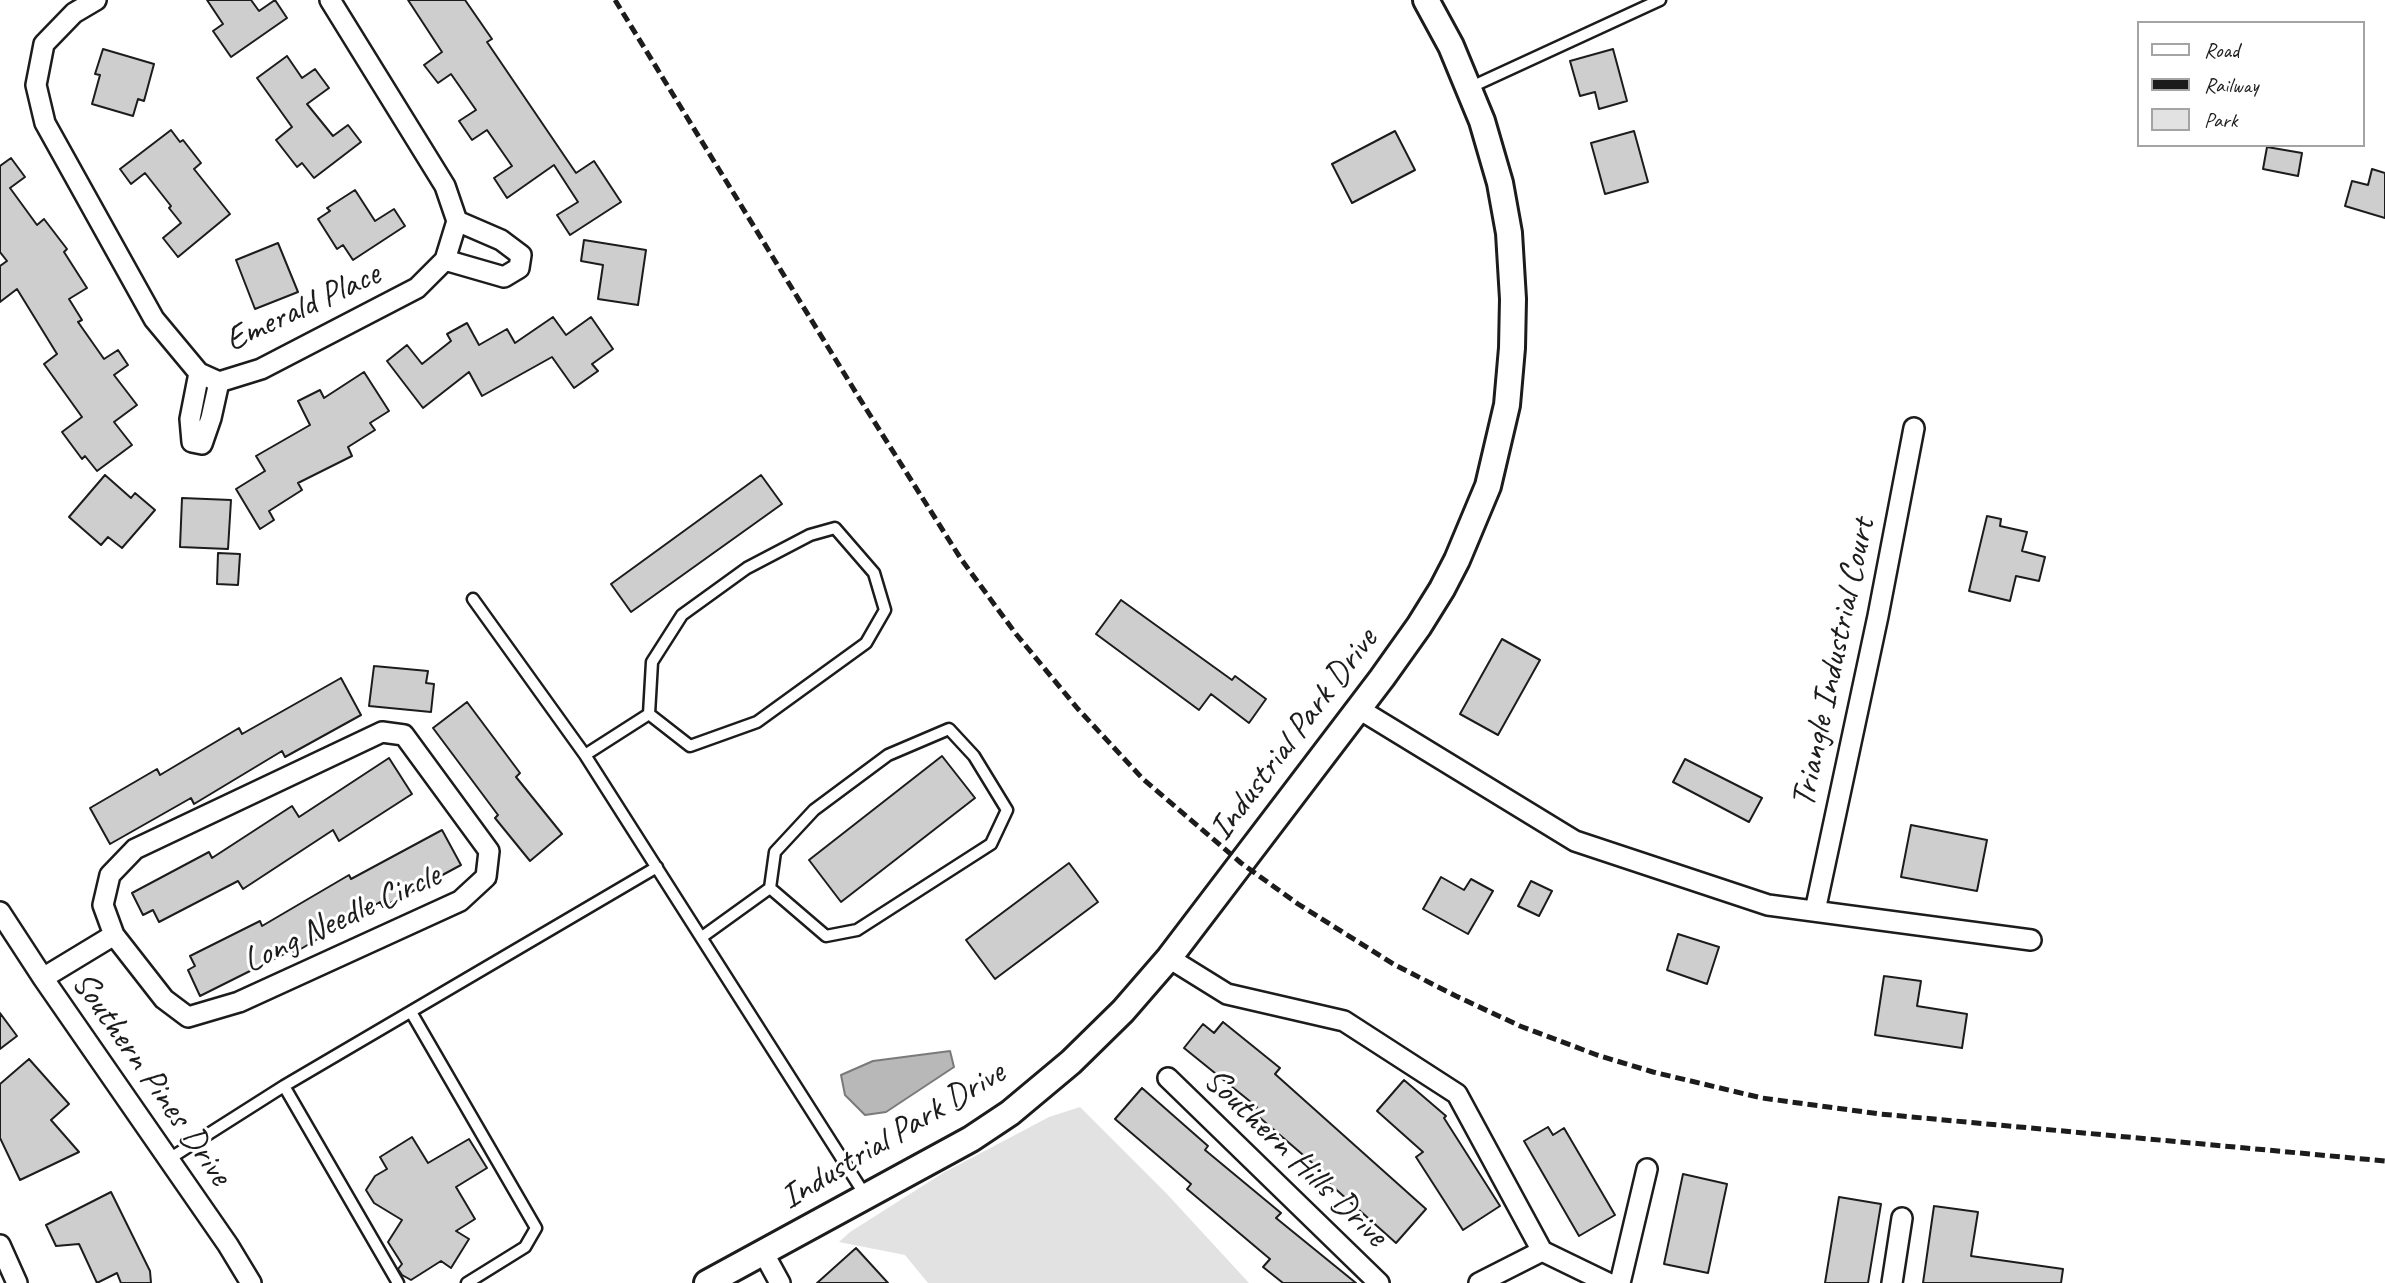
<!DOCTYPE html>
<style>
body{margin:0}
#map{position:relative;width:2385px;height:1283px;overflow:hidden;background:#fff;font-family:Caveat,sans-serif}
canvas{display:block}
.legend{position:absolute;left:2137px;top:21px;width:228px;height:126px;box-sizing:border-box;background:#fff;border:2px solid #a4a4a4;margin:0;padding:9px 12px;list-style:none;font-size:21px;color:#1c1c1c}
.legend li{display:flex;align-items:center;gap:14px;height:35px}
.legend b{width:35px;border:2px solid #a4a4a4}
</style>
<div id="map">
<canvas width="2385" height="1283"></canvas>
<ul class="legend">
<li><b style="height:9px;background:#fff"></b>Road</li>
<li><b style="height:9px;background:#1c1c1c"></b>Railway</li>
<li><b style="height:19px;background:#e2e2e2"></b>Park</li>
</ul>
</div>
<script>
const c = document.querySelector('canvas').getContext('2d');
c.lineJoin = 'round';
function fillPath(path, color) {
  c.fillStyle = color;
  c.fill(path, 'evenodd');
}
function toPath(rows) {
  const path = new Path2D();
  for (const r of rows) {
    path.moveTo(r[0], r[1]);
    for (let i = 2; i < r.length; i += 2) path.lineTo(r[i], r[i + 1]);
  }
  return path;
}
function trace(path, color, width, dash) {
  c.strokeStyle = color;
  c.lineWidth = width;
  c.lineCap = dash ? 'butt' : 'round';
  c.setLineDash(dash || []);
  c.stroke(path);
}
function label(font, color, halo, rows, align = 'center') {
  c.font = font + ' Caveat,sans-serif';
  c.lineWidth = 6;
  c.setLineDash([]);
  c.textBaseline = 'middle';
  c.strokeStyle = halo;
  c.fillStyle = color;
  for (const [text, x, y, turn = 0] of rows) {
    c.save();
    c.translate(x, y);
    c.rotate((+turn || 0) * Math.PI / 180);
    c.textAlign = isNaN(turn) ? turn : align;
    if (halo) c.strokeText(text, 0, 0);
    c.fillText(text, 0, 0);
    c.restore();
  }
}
fillPath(toPath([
 [1080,1107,1167,1194,1249,1283,928,1283,905,1255,839,1242,850,1232,943,1173,1049,1117]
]), '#e2e2e2');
const water = toPath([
 [950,1051,954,1067,886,1112,865,1115,845,1095,841,1075,873,1061,950,1051]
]);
fillPath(water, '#b8b8b8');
trace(water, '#7a7a7a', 2);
const building = toPath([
 [207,0,251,0,259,11,275,0,287,18,231,57,213,31,223,24,207,0],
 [408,0,465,0,492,39,487,42,576,173,594,161,621,202,570,235,557,215,578,202,554,165,507,198,494,178,512,166,487,130,472,140,459,121,476,110,451,74,438,83,424,65,442,52,408,0],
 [103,49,154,64,144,101,138,99,133,116,92,104,100,75,95,74,103,49],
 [1613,49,1627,101,1599,109,1595,92,1580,96,1570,61,1613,49],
 [287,56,302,78,315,69,329,88,307,104,333,136,348,125,361,142,314,178,302,163,297,167,276,140,292,127,257,78,287,56],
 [171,130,180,142,183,140,201,163,194,169,230,214,178,257,163,238,181,223,169,208,171,206,145,173,131,184,120,169,171,130],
 [1395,131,1415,170,1352,203,1332,164,1395,131],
 [1634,131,1648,182,1605,194,1591,143,1634,131],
 [2267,147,2302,153,2298,176,2263,169,2267,147],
 [11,158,25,177,10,188,37,225,44,219,67,249,64,252,87,288,69,299,82,320,78,322,104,359,118,350,128,365,114,375,137,405,114,422,132,445,97,471,85,456,82,459,62,432,82,417,44,364,57,354,17,289,0,302,0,266,7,261,0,252,0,166,11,158],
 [2372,169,2385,173,2385,218,2345,206,2352,181,2368,185,2372,169],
 [355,190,375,221,394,209,405,226,353,260,343,245,337,249,318,219,330,211,327,208,355,190],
 [584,240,646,250,638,305,598,299,603,265,581,261,584,240],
 [278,243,298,292,255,309,236,260,278,243],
 [553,317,566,335,591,317,613,349,592,364,598,371,574,388,552,357,482,396,469,372,423,408,387,361,407,345,422,364,451,341,447,334,467,323,479,345,507,329,515,343,553,317],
 [364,372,389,411,370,423,375,430,348,447,352,456,298,483,302,490,269,511,274,520,260,529,236,489,265,471,256,456,310,425,298,401,320,390,324,398,364,372],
 [105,475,131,498,135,493,155,510,122,548,108,537,101,545,69,517,105,475],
 [761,475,782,504,631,612,611,584,761,475],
 [182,498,231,500,228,549,180,547,182,498],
 [1987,516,2001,519,2000,526,2027,532,2022,551,2045,557,2039,581,2016,576,2010,601,1969,591,1987,516],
 [218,553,240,554,238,585,217,584,218,553],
 [1121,600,1232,680,1235,676,1266,699,1249,723,1211,694,1199,710,1096,634,1121,600],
 [1502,639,1540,660,1498,735,1460,714,1502,639],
 [374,666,428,671,426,683,434,684,431,712,369,706,374,666],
 [341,678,361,715,285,757,282,751,194,804,191,798,110,844,90,808,157,769,160,775,239,728,242,734,341,678],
 [467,702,520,773,516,777,562,834,530,861,495,818,498,815,433,728,467,702],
 [942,756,975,798,841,902,809,860,942,756],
 [389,758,412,794,339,841,333,830,243,889,238,881,159,922,153,910,143,915,132,893,209,852,212,858,292,806,299,817,389,758],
 [1685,759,1762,798,1749,822,1673,782,1685,759],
 [1911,825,1987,840,1977,891,1901,877,1911,825],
 [442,830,461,865,383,907,380,902,294,953,292,950,200,996,188,970,195,966,190,956,260,921,262,926,349,875,351,879,442,830],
 [1069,863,1098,902,995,979,966,940,1069,863],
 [1441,877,1464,890,1471,879,1493,891,1468,934,1423,909,1441,877],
 [1531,881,1552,891,1539,916,1518,906,1531,881],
 [1678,934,1719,947,1707,984,1667,970,1678,934],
 [1884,976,1921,981,1917,1006,1967,1014,1962,1048,1875,1035,1884,976],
 [0,1013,17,1036,0,1049,0,1013],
 [1223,1022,1280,1068,1275,1074,1426,1209,1396,1243,1321,1176,1324,1173,1252,1111,1257,1107,1184,1048,1203,1024,1214,1033,1223,1022],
 [29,1059,69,1104,51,1120,79,1152,20,1180,0,1138,0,1084,29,1059],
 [1404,1080,1446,1116,1444,1118,1500,1206,1463,1230,1416,1157,1423,1152,1377,1111,1404,1080],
 [1142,1088,1208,1146,1205,1150,1281,1213,1276,1218,1356,1283,1283,1283,1263,1267,1270,1259,1187,1189,1191,1184,1115,1119,1142,1088],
 [1548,1127,1553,1135,1564,1128,1615,1215,1579,1236,1524,1141,1548,1127],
 [412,1137,428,1163,469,1139,487,1168,456,1187,475,1219,456,1231,469,1239,451,1268,441,1261,411,1280,402,1275,398,1269,402,1264,388,1242,402,1220,374,1203,366,1190,375,1176,387,1169,380,1157,412,1137],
 [1683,1174,1727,1184,1708,1273,1664,1264,1683,1174],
 [111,1192,150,1271,151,1283,121,1283,117,1273,97,1283,79,1244,56,1246,46,1225,111,1192],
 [1839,1197,1881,1204,1868,1283,1825,1283,1839,1197],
 [1934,1206,1978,1212,1971,1256,2063,1269,2061,1283,1923,1283,1934,1206],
 [856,1248,888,1283,817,1283,856,1248]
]);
fillPath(building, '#cecece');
trace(building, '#1c1c1c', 2);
const service = toPath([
 [1469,88,1660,0],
 [473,599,585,755,865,1195],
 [585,755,649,714,652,662,682,615,747,568,810,535,835,528,874,573,885,610,866,643,757,722,690,746,649,714],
 [702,937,770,888,826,936,857,930,991,844,1007,810,974,756,949,729,888,755,814,810,775,852,770,888],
 [411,1012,536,1228,525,1247,467,1283],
 [284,1086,398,1283],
 [169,1159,284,1086,657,867]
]);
const minor = toPath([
 [96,0,74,13,44,44,36,85,45,123,154,319,199,373,219,382,261,369,417,288,445,260,457,221,445,186,330,0],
 [445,260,504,277,519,268,521,255,501,240,457,221],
 [199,373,190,419,192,442,202,444,211,418,219,382],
 [1359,709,1575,841,1768,905,2031,940],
 [1815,911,1878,616,1914,428],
 [0,912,43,978,228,1245,251,1283],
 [1169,958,1227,994,1344,1021,1457,1094,1542,1251,1479,1283],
 [43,978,114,935,103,905,110,875,135,849,382,732,404,735,489,851,486,877,460,901,239,1002,188,1017,164,999,114,935],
 [1168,1078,1379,1283],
 [0,1245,17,1283],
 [1542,1251,1608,1283],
 [763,1252,780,1283],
 [1620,1283,1647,1169],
 [1892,1283,1902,1218]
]);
const tertiary = toPath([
 [707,1283,971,1139,1010,1113,1071,1062,1123,1011,1169,958,1382,678,1419,626,1442,589,1457,560,1488,486,1507,405,1512,348,1513,299,1509,233,1500,183,1482,121,1451,46,1426,0]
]);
trace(service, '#1c1c1c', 15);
trace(minor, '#1c1c1c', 24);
trace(tertiary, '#1c1c1c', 30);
trace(service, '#fff', 10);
trace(minor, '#fff', 19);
trace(tertiary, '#fff', 24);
trace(toPath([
 [615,0,858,396,961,559,1016,634,1078,709,1143,779,1241,863,1298,904,1395,965,1456,996,1520,1026,1597,1055,1653,1072,1762,1098,1880,1114,2385,1161]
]), '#1c1c1c', 5, [10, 5]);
label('35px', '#1c1c1c', '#fff', [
 ["Emerald Place",303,308,-25],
 ["Triangle Industrial Court",1834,663,-78],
 ["Industrial Park Drive",1294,735,-53],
 ["Long Needle Circle",342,919,-25],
 ["Southern Pines Drive",151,1079,55],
 ["Industrial Park Drive",893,1136,-31],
 ["Southern Hills Drive",1295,1158,44]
]);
</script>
